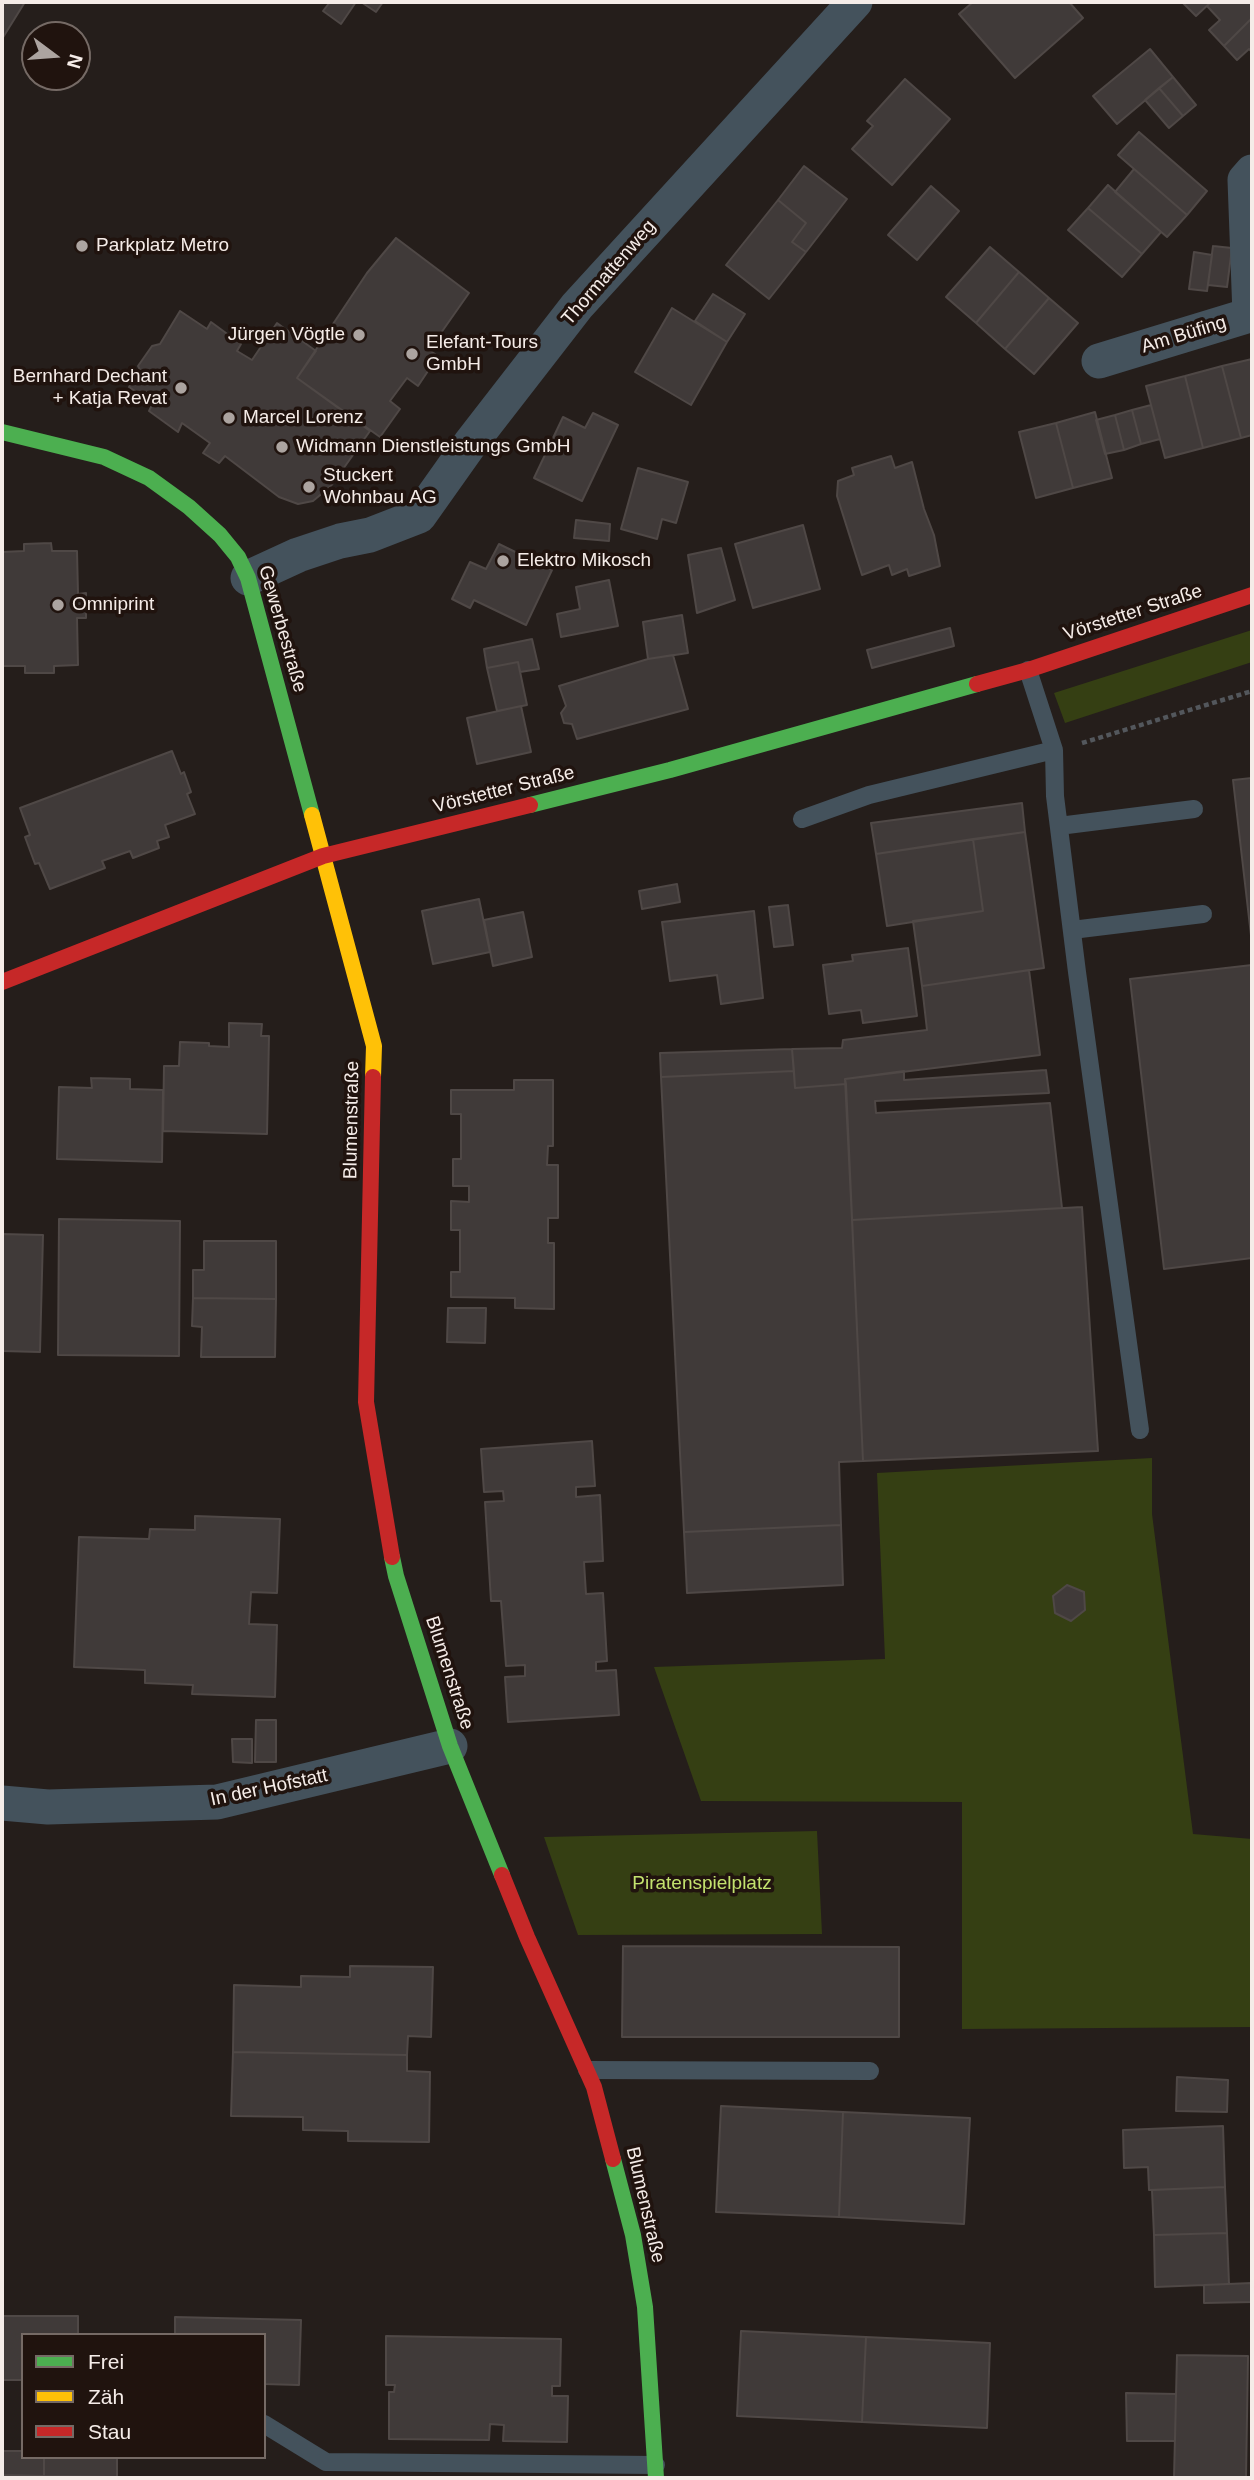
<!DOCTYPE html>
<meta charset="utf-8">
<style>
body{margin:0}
#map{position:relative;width:1254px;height:2480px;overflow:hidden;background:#251e1b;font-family:Arial,sans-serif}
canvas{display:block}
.frame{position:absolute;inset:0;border:4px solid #f5ece8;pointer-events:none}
.legend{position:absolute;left:21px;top:2333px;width:245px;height:126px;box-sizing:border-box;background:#20130e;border:2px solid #756a65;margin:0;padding:9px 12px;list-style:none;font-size:21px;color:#f5ece8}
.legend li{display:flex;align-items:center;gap:14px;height:35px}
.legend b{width:35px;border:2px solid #756a65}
.north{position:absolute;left:21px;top:21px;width:70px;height:70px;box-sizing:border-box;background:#20130e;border:2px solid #756a65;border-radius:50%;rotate:106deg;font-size:19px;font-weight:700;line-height:28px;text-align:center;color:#f5ece8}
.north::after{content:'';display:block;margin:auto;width:24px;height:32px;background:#aca4a0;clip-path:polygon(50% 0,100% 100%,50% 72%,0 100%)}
</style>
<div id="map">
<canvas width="1254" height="2480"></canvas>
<div class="frame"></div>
<ul class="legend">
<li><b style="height:9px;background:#4caf50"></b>Frei</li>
<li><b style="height:9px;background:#ffc107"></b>Zäh</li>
<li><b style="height:9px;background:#c62828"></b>Stau</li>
</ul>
<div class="north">N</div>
</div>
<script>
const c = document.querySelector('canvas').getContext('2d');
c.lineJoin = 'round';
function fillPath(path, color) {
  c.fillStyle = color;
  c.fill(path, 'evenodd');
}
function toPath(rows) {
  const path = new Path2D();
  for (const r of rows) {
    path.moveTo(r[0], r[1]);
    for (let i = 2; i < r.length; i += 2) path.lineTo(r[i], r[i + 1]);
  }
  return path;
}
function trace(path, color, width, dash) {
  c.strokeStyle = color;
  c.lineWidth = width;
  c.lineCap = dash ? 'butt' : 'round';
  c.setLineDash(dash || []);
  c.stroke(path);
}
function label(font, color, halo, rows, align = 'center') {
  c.font = font + ' Arial,sans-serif';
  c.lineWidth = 7;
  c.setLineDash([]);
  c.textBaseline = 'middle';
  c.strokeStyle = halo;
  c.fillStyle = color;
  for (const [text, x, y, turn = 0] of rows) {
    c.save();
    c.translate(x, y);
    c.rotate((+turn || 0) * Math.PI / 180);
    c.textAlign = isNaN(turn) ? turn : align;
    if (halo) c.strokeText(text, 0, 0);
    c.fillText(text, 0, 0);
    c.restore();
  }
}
fillPath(toPath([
 [1252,630,1252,662,1065,723,1054,693],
 [1152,1458,1152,1514,1193,1834,1252,1839,1252,2027,962,2029,962,1802,701,1801,654,1667,885,1659,877,1473],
 [817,1831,822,1934,578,1935,544,1837]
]), '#353f13');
const building = toPath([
 [2,2,25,2,2,39,2,2],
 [330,2,356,2,341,24,323,11,330,2],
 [361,2,383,2,376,12,361,2],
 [973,2,1069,2,1083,18,1015,78,959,14,973,2],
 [1182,2,1211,2,1196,16,1182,2],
 [1211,2,1252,2,1252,18,1224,46,1209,30,1220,20,1207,6,1211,2],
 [1252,18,1252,52,1249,49,1237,60,1224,46,1252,18],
 [1150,49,1173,77,1117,124,1093,96,1150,49],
 [1173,77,1196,105,1183,116,1159,88,1173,77],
 [905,79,950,119,892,185,852,149,873,126,867,121,905,79],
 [1159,88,1183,116,1169,128,1145,100,1159,88],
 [1139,132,1207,191,1187,215,1118,155,1139,132],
 [804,166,847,199,806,252,792,242,806,223,778,200,804,166],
 [1134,169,1187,215,1167,237,1115,192,1134,169],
 [1108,185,1161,232,1142,254,1088,208,1108,185],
 [931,186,959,211,917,260,888,235,931,186],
 [778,200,806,223,792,242,806,252,769,299,726,265,778,200],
 [1088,208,1142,254,1122,277,1068,230,1088,208],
 [396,238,469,293,429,350,438,356,418,386,407,378,390,401,400,409,380,437,297,378,367,273,396,238],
 [1213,246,1232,248,1227,287,1208,285,1213,246],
 [990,247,1019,272,976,323,946,297,990,247],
 [1194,252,1212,255,1207,291,1189,289,1194,252],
 [1019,272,1049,298,1005,349,976,323,1019,272],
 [713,294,745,314,727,342,695,321,713,294],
 [1049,298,1078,323,1034,374,1005,349,1049,298],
 [672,308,727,342,691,405,635,372,672,308],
 [180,311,207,329,211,322,241,344,237,351,252,360,277,323,316,351,297,378,370,431,331,486,313,501,298,504,279,497,225,456,219,463,203,453,210,443,182,423,178,432,149,411,153,403,129,387,140,370,138,366,152,346,160,344,180,311],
 [1252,359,1252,435,1241,438,1222,366,1252,359],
 [1222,366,1241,438,1203,448,1185,376,1222,366],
 [1185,376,1203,448,1165,458,1146,386,1185,376],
 [1151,405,1160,439,1141,444,1132,410,1151,405],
 [1132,410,1141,444,1124,450,1115,415,1132,410],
 [1095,412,1112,478,1073,488,1056,423,1095,412],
 [593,413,618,425,582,501,534,478,563,417,585,428,593,413],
 [1115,415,1124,450,1105,454,1096,420,1115,415],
 [1056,423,1073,488,1036,498,1019,432,1056,423],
 [891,456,895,468,912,462,924,509,934,535,940,566,909,576,907,569,892,575,889,565,862,575,837,496,838,481,854,475,852,468,891,456],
 [638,468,688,482,676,523,662,519,657,539,621,529,638,468],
 [576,520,610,524,609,541,574,538,576,520],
 [803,525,820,589,753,608,735,544,803,525],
 [51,543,52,551,77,551,78,594,86,593,86,618,77,618,78,665,54,666,54,673,25,673,25,666,2,666,2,552,24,551,24,544,51,543],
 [499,544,552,570,526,625,474,600,470,608,452,599,470,562,486,569,499,544],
 [721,548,735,600,697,613,688,555,721,548],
 [609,580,618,626,561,637,557,614,580,609,576,587,609,580],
 [682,615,688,653,648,659,643,622,682,615],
 [950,628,954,646,872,668,867,650,950,628],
 [532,639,539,669,520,672,518,662,487,668,484,649,532,639],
 [673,655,688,709,577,739,572,724,564,723,561,713,566,706,559,686,648,659,673,655],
 [518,662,527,705,497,711,487,668,518,662],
 [521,706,531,752,477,764,467,718,521,706],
 [172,751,181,774,184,772,191,792,187,794,195,814,165,825,169,837,157,841,159,848,133,858,130,851,102,861,105,868,50,889,39,863,35,864,25,837,30,835,20,808,172,751],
 [1252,778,1252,944,1233,780,1252,778],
 [1022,803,1025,832,876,854,871,823,1022,803],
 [1025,832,1044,968,922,986,913,921,983,911,973,839,1025,832],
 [973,839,983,911,887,926,876,854,973,839],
 [677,884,680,902,642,909,639,891,677,884],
 [479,899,490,952,433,964,422,911,479,899],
 [788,905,793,945,774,947,769,907,788,905],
 [754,911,763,998,721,1004,717,975,670,981,662,922,754,911],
 [523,912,532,957,493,966,484,920,523,912],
 [908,948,917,1016,863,1023,861,1010,829,1014,823,965,853,961,852,955,908,948],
 [1252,965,1252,1258,1164,1269,1130,979,1252,965],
 [1029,970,1040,1055,845,1079,846,1084,795,1088,792,1049,842,1048,843,1040,927,1030,922,986,1029,970],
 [229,1023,262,1024,261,1036,269,1036,267,1134,163,1131,164,1066,179,1066,180,1042,209,1043,209,1046,229,1047,229,1023],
 [792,1049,794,1071,661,1077,660,1053,792,1049],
 [1046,1070,1049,1093,875,1101,876,1113,1050,1103,1062,1208,852,1220,845,1079,904,1071,904,1080,1046,1070],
 [794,1071,795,1088,846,1084,863,1461,839,1462,841,1525,684,1532,661,1077,794,1071],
 [91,1078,130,1079,130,1089,163,1090,162,1162,57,1159,59,1087,92,1088,91,1078],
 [514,1080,553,1080,553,1146,548,1146,547,1165,558,1165,558,1218,548,1218,548,1243,554,1243,554,1309,515,1308,515,1298,451,1297,451,1272,460,1272,460,1230,451,1230,451,1201,469,1202,469,1186,453,1186,453,1159,461,1159,461,1114,451,1114,451,1090,514,1090,514,1080],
 [1082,1207,1098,1451,863,1461,852,1220,1082,1207],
 [59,1219,180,1221,179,1356,58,1355,59,1219],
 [2,1234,43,1235,40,1352,2,1351,2,1234],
 [204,1241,276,1241,276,1299,193,1298,193,1270,204,1270,204,1241],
 [193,1298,276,1299,275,1357,201,1357,202,1327,192,1326,193,1298],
 [448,1308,486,1308,485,1343,447,1342,448,1308],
 [592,1441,595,1486,576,1487,576,1497,600,1495,603,1561,584,1562,586,1594,603,1593,607,1661,596,1662,596,1671,616,1670,619,1715,508,1722,505,1677,525,1676,525,1665,506,1666,501,1601,491,1601,485,1502,504,1501,503,1491,484,1492,481,1449,592,1441],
 [195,1516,280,1519,277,1593,251,1592,249,1624,277,1625,275,1697,192,1694,193,1685,145,1683,145,1670,74,1667,79,1537,149,1539,150,1529,195,1530,195,1516],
 [841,1525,843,1585,687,1593,684,1532,841,1525],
 [1067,1585,1084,1592,1085,1610,1071,1621,1055,1613,1053,1596,1067,1585],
 [256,1720,276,1720,276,1762,255,1762,256,1720],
 [232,1739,252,1739,252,1763,233,1762,232,1739],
 [623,1946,899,1947,899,2037,622,2037,623,1946],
 [350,1966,433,1967,431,2037,408,2036,407,2055,233,2052,234,1985,301,1987,301,1976,350,1977,350,1966],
 [233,2052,407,2055,407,2071,430,2072,429,2142,348,2141,348,2131,303,2130,303,2117,231,2116,233,2052],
 [1177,2077,1228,2080,1227,2112,1176,2111,1177,2077],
 [721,2106,843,2112,839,2217,716,2212,721,2106],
 [843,2112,970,2118,964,2224,839,2217,843,2112],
 [1223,2126,1225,2187,1149,2190,1148,2167,1124,2168,1123,2130,1223,2126],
 [1225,2187,1227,2233,1154,2235,1152,2190,1225,2187],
 [1227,2233,1229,2284,1155,2287,1154,2235,1227,2233],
 [1252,2283,1252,2302,1204,2303,1204,2285,1252,2283],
 [2,2316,78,2316,78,2335,23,2335,23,2380,2,2380,2,2316],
 [175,2317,301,2320,299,2385,264,2384,264,2335,175,2335,175,2317],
 [741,2331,866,2337,862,2422,737,2416,741,2331],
 [386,2336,561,2339,560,2386,552,2386,552,2396,568,2396,567,2442,503,2441,504,2425,490,2424,489,2440,389,2439,389,2392,394,2392,395,2385,386,2385,386,2336],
 [866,2337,990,2343,987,2428,862,2422,866,2337],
 [1177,2355,1248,2356,1246,2478,1174,2478,1177,2355],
 [1126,2393,1176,2394,1175,2441,1127,2441,1126,2393],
 [2,2451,23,2451,23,2457,44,2457,44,2476,2,2475,2,2451],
 [44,2457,117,2457,117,2477,44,2476,44,2457]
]);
fillPath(building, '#403a39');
trace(building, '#4f4846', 2);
trace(toPath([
 [1082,743,1252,691]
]), '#53575c', 4.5, [5, 3.5]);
trace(toPath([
 [1054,750,1055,796,1077,972,1140,1430],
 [802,819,869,795,1054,750,1028,670],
 [1059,826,1194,809],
 [1072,930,1203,914],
 [587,2070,870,2071],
 [264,2424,326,2462,656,2465]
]), '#44525c', 18);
trace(toPath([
 [1099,361,1250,315,1245,180,1252,172],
 [248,578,298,555,340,541,370,535,419,516,470,444,577,306,855,2],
 [2,1803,48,1807,217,1802,450,1746]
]), '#44525c', 35);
trace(toPath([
 [2,432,104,457,149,478,189,507,220,535,238,557,248,578,312,815],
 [530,805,670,770,977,684],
 [392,1557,396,1576,450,1746,502,1875],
 [613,2159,633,2235,645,2307,656,2478]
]), '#4caf50', 16);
trace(toPath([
 [312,815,374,1046,373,1077]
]), '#ffc107', 16);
trace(toPath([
 [977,684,1028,670,1252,595],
 [2,982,323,856,530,805],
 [373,1077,366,1402,392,1557],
 [502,1875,527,1937,594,2087,613,2159]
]), '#c62828', 16);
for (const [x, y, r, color] of [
 [82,246,7,"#aca4a0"],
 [359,335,7,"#aca4a0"],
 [412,354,7,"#aca4a0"],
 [181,388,7,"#aca4a0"],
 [229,418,7,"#aca4a0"],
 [282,447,7,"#aca4a0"],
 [309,487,7,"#aca4a0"],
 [503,561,7,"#aca4a0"],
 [58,605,7,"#aca4a0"]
]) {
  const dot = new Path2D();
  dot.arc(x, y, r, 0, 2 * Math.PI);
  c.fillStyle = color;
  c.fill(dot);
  trace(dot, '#20130e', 2.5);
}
label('19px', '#f5ece8', '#20130e', [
 ["Parkplatz Metro",96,246],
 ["Jürgen Vögtle",345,335,"right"],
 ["Elefant-Tours",426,343],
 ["GmbH",426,365],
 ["Bernhard Dechant",167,377,"right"],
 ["+ Katja Revat",167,399,"right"],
 ["Marcel Lorenz",243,418],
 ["Widmann Dienstleistungs GmbH",296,447],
 ["Stuckert",323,476],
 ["Wohnbau AG",323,498],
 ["Elektro Mikosch",517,561],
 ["Omniprint",72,605]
], 'left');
label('19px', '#f5ece8', '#20130e', [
 ["Thormattenweg",609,273,-49],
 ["Am Büfing",1184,335,-17],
 ["Vörstetter Straße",1133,613,-18],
 ["Gewerbestraße",282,629,74],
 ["Vörstetter Straße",504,790,-14],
 ["Blumenstraße",352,1120,-89],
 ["Blumenstraße",449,1673,72],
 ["In der Hofstatt",269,1788,-12],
 ["Blumenstraße",645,2205,77]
]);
label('19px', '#c3e26e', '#20130e', [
 ["Piratenspielplatz",702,1884]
]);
</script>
